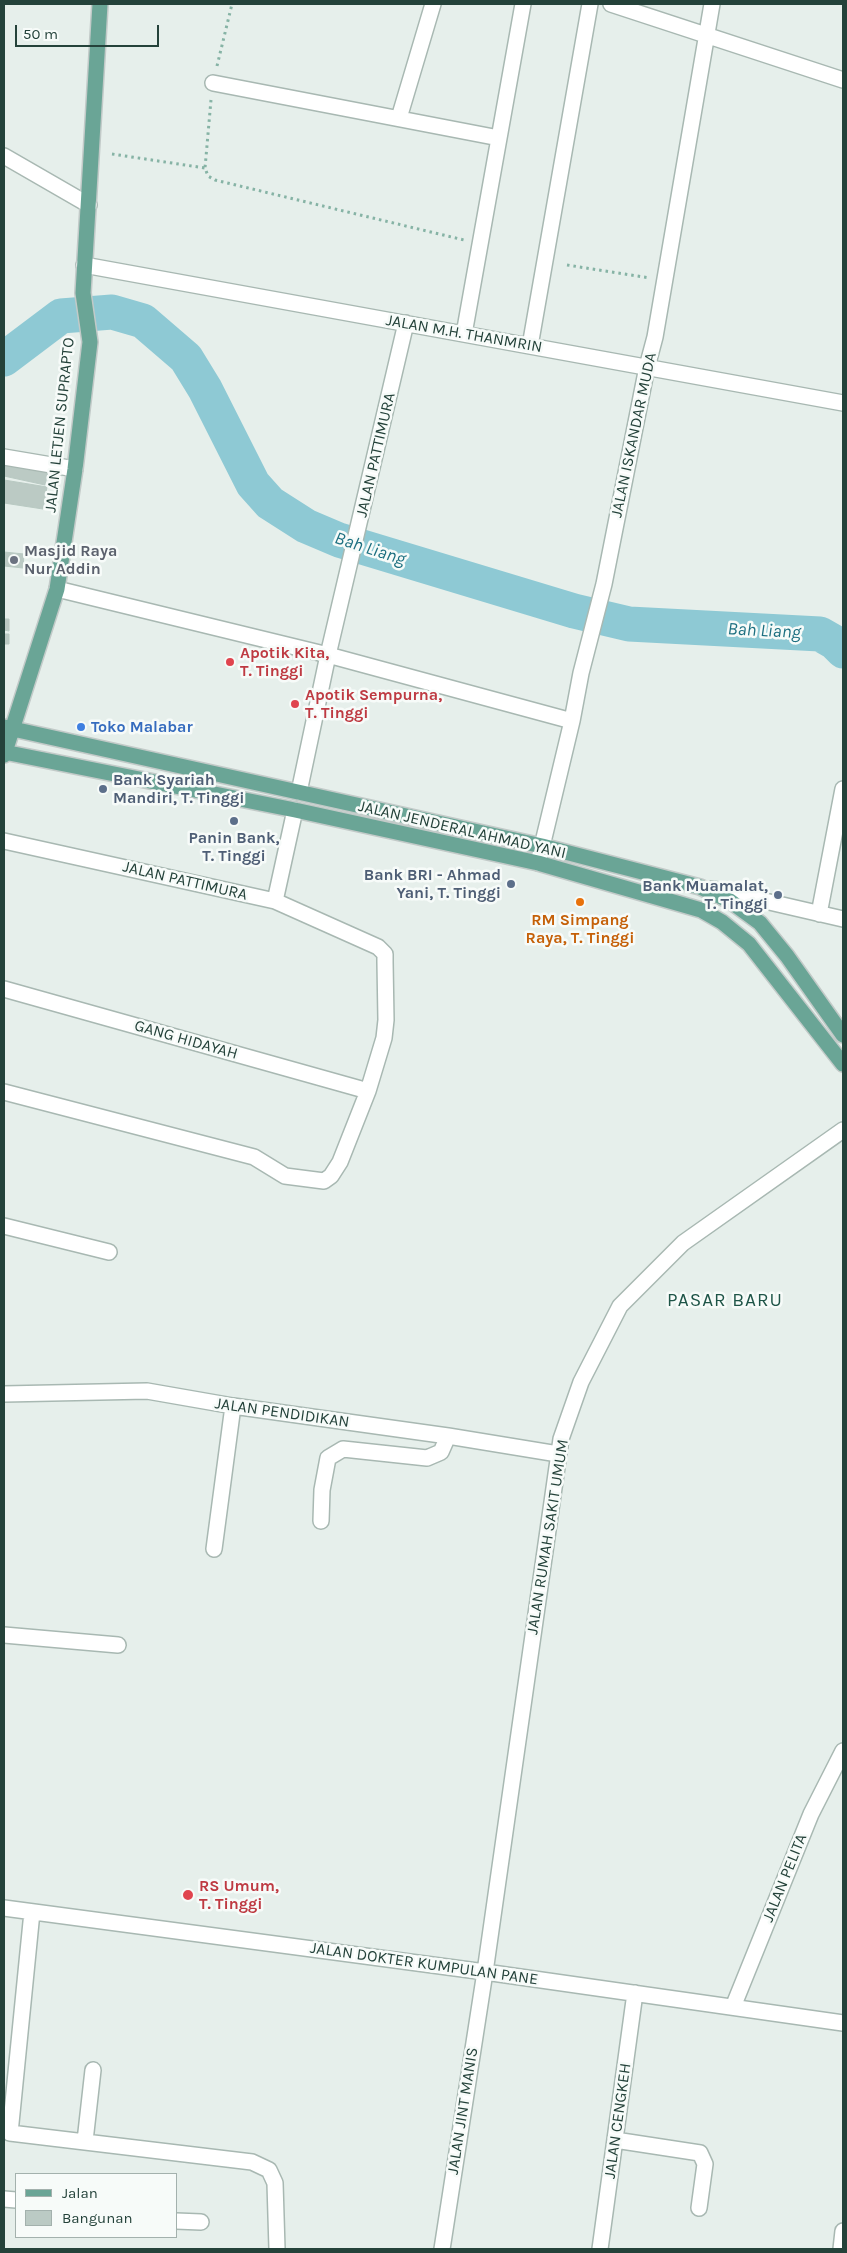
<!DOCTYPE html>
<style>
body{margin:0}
#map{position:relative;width:847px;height:2253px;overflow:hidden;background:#e6efeb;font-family:Karla,sans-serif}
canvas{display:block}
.frame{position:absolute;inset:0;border:5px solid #24423a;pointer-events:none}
.legend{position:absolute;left:15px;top:2173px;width:162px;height:65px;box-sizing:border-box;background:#f7fbf9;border:1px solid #a3b1ad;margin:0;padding:6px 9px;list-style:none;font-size:15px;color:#24423a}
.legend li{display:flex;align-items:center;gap:10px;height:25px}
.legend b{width:25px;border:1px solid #a3b1ad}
.scale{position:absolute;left:15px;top:25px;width:144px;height:22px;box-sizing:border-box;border:2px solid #24423a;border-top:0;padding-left:6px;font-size:15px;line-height:18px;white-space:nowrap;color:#24423a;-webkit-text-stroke:4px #f7fbf9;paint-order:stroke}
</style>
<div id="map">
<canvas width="847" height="2253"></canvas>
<div class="frame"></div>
<ul class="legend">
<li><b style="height:6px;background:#6aa596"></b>Jalan</li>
<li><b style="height:14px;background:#bbcac4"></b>Bangunan</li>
</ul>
<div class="scale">50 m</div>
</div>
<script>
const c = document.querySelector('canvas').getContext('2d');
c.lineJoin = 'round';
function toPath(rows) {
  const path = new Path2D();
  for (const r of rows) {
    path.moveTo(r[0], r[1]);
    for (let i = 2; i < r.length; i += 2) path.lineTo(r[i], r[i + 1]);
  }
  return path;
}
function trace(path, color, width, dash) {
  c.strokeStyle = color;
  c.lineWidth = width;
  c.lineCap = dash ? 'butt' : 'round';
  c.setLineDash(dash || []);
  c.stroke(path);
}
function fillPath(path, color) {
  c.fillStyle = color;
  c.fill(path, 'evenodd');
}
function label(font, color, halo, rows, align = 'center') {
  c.font = font + ' Karla,sans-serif';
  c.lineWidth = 5;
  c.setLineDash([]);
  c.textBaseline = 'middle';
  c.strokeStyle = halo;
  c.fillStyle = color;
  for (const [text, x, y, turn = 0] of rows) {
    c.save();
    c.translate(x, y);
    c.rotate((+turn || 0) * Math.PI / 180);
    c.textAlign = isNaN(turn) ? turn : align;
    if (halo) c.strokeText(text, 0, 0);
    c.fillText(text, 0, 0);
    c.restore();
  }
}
trace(toPath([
 [4,359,61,316,112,312,143,321,186,358,205,389,253,484,270,503,306,526,339,540,574,611,629,624,820,634,834,642,843,651]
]), '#8ec9d4', 35);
const building = toPath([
 [4,463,48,472,45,485,4,476,4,463],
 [4,480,47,487,43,509,4,503,4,480],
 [4,552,24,554,23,568,4,566,4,552],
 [4,619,9,619,9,631,4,630,4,619],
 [4,634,9,634,9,644,4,644,4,634]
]);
fillPath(building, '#bbcac4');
trace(building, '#b8c9c2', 1);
const minor = toPath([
 [611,4,843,80],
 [213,83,499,138],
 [399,118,433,4],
 [4,156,89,205],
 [84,265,843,403],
 [464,334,523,4],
 [530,346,590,4],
 [4,457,75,469],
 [57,589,328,655,572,721],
 [299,792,328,655,406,323],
 [4,841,275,901,378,947,385,954,385,962,386,1020,384,1038,368,1091,340,1162,331,1176,324,1181,285,1176,254,1157,4,1092],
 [538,863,572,721,581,673,604,584,647,367,655,337,712,4],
 [713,889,843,919],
 [275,901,295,810],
 [819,914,843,789],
 [4,989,368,1091],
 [4,1226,109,1252],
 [4,1394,147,1391,233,1406,448,1436,558,1454],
 [321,1521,322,1490,328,1458,343,1449,427,1458,441,1452,448,1436],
 [214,1549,233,1406],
 [4,1635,118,1645],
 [4,1908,485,1972,843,2023],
 [32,1912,10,2133,252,2162,269,2170,275,2183,277,2249],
 [733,2007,811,1814,843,1751],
 [615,2140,700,2153,705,2164,699,2208],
 [85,2141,93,2070],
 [4,2199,16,2200],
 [176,2221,201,2222],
 [442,2249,485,1972,561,1439,581,1382,620,1306,683,1243,843,1130],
 [600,2249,635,1993],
 [841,2249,843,2231]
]);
const major = toPath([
 [4,727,542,846,700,887,730,901,760,923,787,956,843,1035],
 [4,752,295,810,538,863,701,910,722,922,749,944,843,1064],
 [4,755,57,589,75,469,90,342,83,293,100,4]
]);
trace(minor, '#a8b8b2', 18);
trace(major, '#c2cac8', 18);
trace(toPath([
 [217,66,232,4],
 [211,100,205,168,208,176,215,180,464,240],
 [112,154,205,168],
 [567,265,650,278]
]), '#86b3a5', 3, [2.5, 4]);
trace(minor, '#fff', 15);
trace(major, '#6aa596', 15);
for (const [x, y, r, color] of [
 [14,560,5,"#6b7280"],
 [230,662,5,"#e0444e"],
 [295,704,5,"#e0444e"],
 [81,727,5,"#3f7fe0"],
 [103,789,5,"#5c6f8a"],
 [234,821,5,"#5c6f8a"],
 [511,884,5,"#5c6f8a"],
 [778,895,5,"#5c6f8a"],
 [580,902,5,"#e8710a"],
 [188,1895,6,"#e0444e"]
]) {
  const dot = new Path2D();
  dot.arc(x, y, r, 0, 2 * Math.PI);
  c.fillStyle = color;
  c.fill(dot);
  trace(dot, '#f7fbf9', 2);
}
label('16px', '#24423a', '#f7fbf9', [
 ["JALAN M.H. THANMRIN",464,334,10],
 ["JALAN LETJEN SUPRAPTO",60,425,-84],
 ["JALAN ISKANDAR MUDA",634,435,-78],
 ["JALAN PATTIMURA",376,455,-77],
 ["JALAN JENDERAL AHMAD YANI",462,830,13],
 ["JALAN PATTIMURA",185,881,13],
 ["GANG HIDAYAH",186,1040,16],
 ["JALAN PENDIDIKAN",282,1413,8],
 ["JALAN RUMAH SAKIT UMUM",548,1537,-81],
 ["JALAN PELITA",785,1878,-68],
 ["JALAN DOKTER KUMPULAN PANE",424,1964,8],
 ["JALAN JINT MANIS",463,2111,-81],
 ["JALAN CENGKEH",618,2121,-82]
]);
label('bold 16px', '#5b616d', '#f7fbf9', [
 ["Masjid Raya",24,551],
 ["Nur Addin",24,569]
], 'left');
label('bold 16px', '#be3a42', '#f7fbf9', [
 ["Apotik Kita,",240,653],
 ["T. Tinggi",240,671],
 ["Apotik Sempurna,",305,695],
 ["T. Tinggi",305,713],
 ["RS Umum,",199,1886],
 ["T. Tinggi",199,1904]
], 'left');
label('bold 16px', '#366cbe', '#f7fbf9', [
 ["Toko Malabar",91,727]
], 'left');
label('bold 16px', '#4e5e75', '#f7fbf9', [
 ["Bank Syariah",113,780,"left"],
 ["Mandiri, T. Tinggi",113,798,"left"],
 ["Panin Bank,",234,838,"center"],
 ["T. Tinggi",234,856,"center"],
 ["Bank BRI - Ahmad",501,875],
 ["Yani, T. Tinggi",501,893],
 ["Bank Muamalat,",768,886],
 ["T. Tinggi",768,904]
], 'right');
label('bold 16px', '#c56008', '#f7fbf9', [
 ["RM Simpang",580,920],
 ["Raya, T. Tinggi",580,938]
]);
label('italic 18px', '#1c6f80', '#f7fbf9', [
 ["Bah Liang",370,549,18],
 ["Bah Liang",764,631,3]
]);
c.letterSpacing = '1px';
label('19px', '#1f5548', '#f7fbf9', [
 ["PASAR BARU",725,1301]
]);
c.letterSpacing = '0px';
</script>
